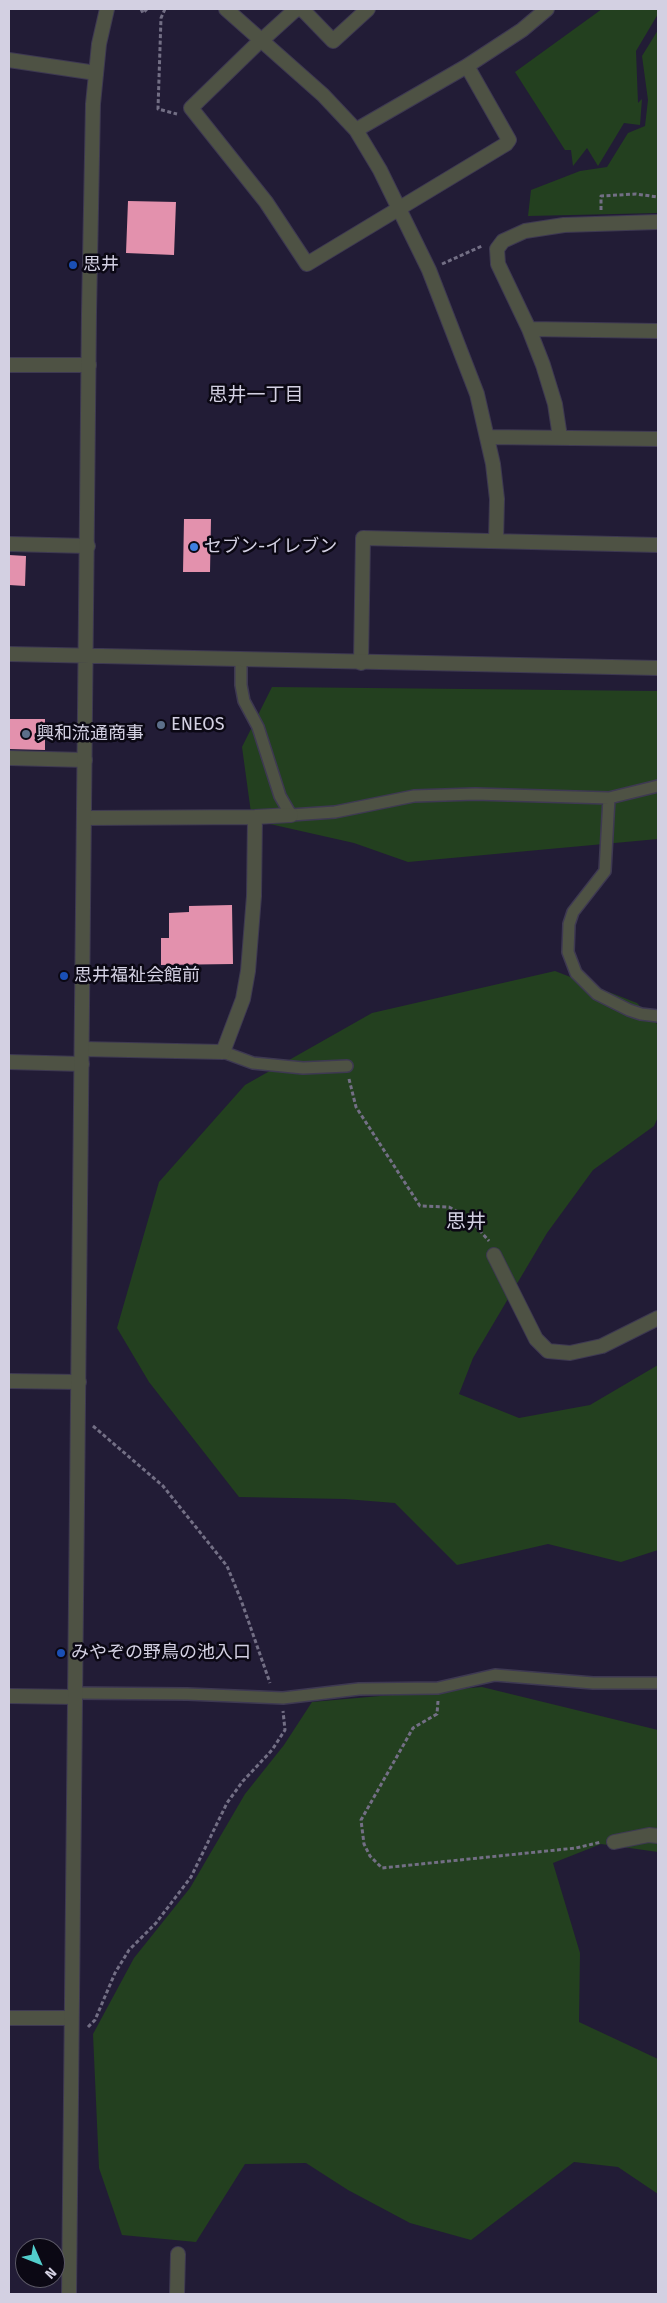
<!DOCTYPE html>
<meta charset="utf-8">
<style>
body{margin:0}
#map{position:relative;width:667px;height:2303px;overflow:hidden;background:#221c36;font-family:"Fira Sans",sans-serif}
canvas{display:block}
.frame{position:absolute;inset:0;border:10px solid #d3d0e2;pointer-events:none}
.north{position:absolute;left:15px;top:2238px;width:50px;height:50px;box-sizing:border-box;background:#0b0814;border:1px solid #5b5866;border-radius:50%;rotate:134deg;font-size:14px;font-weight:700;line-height:20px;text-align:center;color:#d3d0e2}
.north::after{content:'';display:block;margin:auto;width:18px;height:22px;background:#52cdcc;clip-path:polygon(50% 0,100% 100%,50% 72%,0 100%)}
</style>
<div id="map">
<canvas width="667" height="2303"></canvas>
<div class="frame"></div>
<div class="north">N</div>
</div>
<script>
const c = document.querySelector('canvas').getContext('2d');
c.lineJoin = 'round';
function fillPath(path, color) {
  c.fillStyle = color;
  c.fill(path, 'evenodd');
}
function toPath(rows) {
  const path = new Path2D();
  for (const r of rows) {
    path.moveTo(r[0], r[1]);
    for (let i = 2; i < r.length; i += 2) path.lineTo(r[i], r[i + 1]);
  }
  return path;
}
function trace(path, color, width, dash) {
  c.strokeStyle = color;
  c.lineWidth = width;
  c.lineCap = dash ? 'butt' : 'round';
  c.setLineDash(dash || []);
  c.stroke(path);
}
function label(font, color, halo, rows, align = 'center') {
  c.font = font + ' "Fira Sans","Noto Sans JP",sans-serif';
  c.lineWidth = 5;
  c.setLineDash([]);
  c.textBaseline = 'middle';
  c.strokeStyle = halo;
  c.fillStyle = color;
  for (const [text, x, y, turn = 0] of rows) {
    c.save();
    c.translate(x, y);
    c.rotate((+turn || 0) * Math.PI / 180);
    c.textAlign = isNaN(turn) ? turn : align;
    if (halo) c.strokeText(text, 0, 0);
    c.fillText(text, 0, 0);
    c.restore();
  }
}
fillPath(toPath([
 [602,9,658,9,658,14,636,51,638,103,642,99,640,125,624,123,598,166,587,148,573,166,571,150,565,150,515,72],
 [658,30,658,213,528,216,531,190,580,171,607,167,628,133,645,126,648,100,642,56],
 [272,687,658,691,658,839,408,862,354,843,252,820,242,747],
 [555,971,637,1003,658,1025,658,1117,654,1126,593,1170,547,1233,473,1358,459,1394,519,1418,590,1405,658,1365,658,1550,621,1562,548,1544,457,1565,395,1503,345,1499,239,1497,149,1382,117,1328,159,1182,245,1085,372,1013],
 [482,1687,658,1730,658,1852,601,1844,553,1863,580,1953,579,2022,658,2059,658,2194,618,2167,574,2162,471,2240,410,2223,348,2190,306,2163,245,2164,196,2242,122,2235,99,2168,93,2034,134,1958,190,1888,245,1794,284,1745,312,1702]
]), '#23401f');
fillPath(toPath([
 [128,201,176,202,174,255,126,253],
 [184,519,211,519,210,572,183,572],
 [9,555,26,556,25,586,9,585],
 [9,719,45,719,45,750,9,749],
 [232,905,233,964,161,965,161,938,169,938,169,913,189,912,189,906]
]), '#e391ad');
const service = toPath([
 [241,660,241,685,244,701,258,727,280,796,291,815,335,812,414,796,475,794,609,798,658,786],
 [609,798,605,871,573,912,569,924,568,952,576,973,597,994,629,1010,641,1014,658,1016],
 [223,1052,253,1063,303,1068,347,1066],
 [75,1693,187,1694,283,1698,359,1689,438,1688,495,1675,593,1683,658,1683]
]);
const minor = toPath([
 [226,9,323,95,356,130,380,170,429,270,477,394,493,464,497,499,496,541],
 [302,9,333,41,368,9],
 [262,39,191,108,266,202,307,264,506,144,509,140,467,66],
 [262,40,295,10,301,9],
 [9,60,96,73],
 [356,130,467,66,522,30,547,9],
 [529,329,658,331],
 [9,365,89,365],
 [487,437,658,439],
 [560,437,555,404,543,365,529,329,498,264,497,249,503,241,525,231,564,225,658,222],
 [9,544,88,546],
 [361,663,363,538,658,545],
 [9,758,85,760],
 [84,818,255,817,291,815],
 [82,1049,223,1052,243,999,248,971,254,896,255,817],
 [9,1062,82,1064],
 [494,1255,536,1339,548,1351,570,1353,602,1346,658,1318],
 [9,1381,79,1382],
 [9,1696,75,1697],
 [614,1842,649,1835,658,1836],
 [9,2018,71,2018],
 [177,2294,178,2254]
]);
const tertiary = toPath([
 [9,654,658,668],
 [69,2294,89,313,93,104,99,44,107,9]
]);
trace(service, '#3e3952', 14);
trace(minor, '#3e3952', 16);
trace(tertiary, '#3e3952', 16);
trace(toPath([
 [141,9,143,13,147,9],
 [165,9,161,18,158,109,177,114],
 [601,210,601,196,636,194,658,197],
 [442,264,482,246],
 [349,1079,356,1107,420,1206,449,1207,469,1218,489,1241],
 [93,1426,163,1486,227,1566,241,1600,270,1683],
 [438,1701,437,1714,413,1728,361,1820,364,1844,370,1856,382,1868,576,1848,601,1842],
 [88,2027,95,2020,115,1973,129,1950,156,1923,191,1877,227,1803,243,1781,272,1750,285,1730,283,1711]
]), '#736f85', 3, [4, 2.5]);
trace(service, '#4e5244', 11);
trace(minor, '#4e5244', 14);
trace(tertiary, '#4e5244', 14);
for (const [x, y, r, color] of [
 [73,265,5,"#1a4fb4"],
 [194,547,5,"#3f7fe0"],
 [161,725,5,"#5c6f8a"],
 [26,734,5,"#5c6f8a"],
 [64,976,5,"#1a4fb4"],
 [61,1653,5,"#1a4fb4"]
]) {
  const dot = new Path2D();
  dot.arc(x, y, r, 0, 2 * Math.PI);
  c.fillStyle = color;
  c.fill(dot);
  trace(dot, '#0b0814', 2);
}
label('18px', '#d3d0e2', '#0b0814', [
 ["思井",83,265],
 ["セブン-イレブン",204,547],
 ["ENEOS",171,725],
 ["興和流通商事",36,734],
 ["思井福祉会館前",74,976],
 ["みやぞの野鳥の池入口",71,1653]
], 'left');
label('19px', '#d3d0e2', '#0b0814', [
 ["思井一丁目",256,396]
]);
label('20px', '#d3d0e2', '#0b0814', [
 ["思井",466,1222]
]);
</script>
